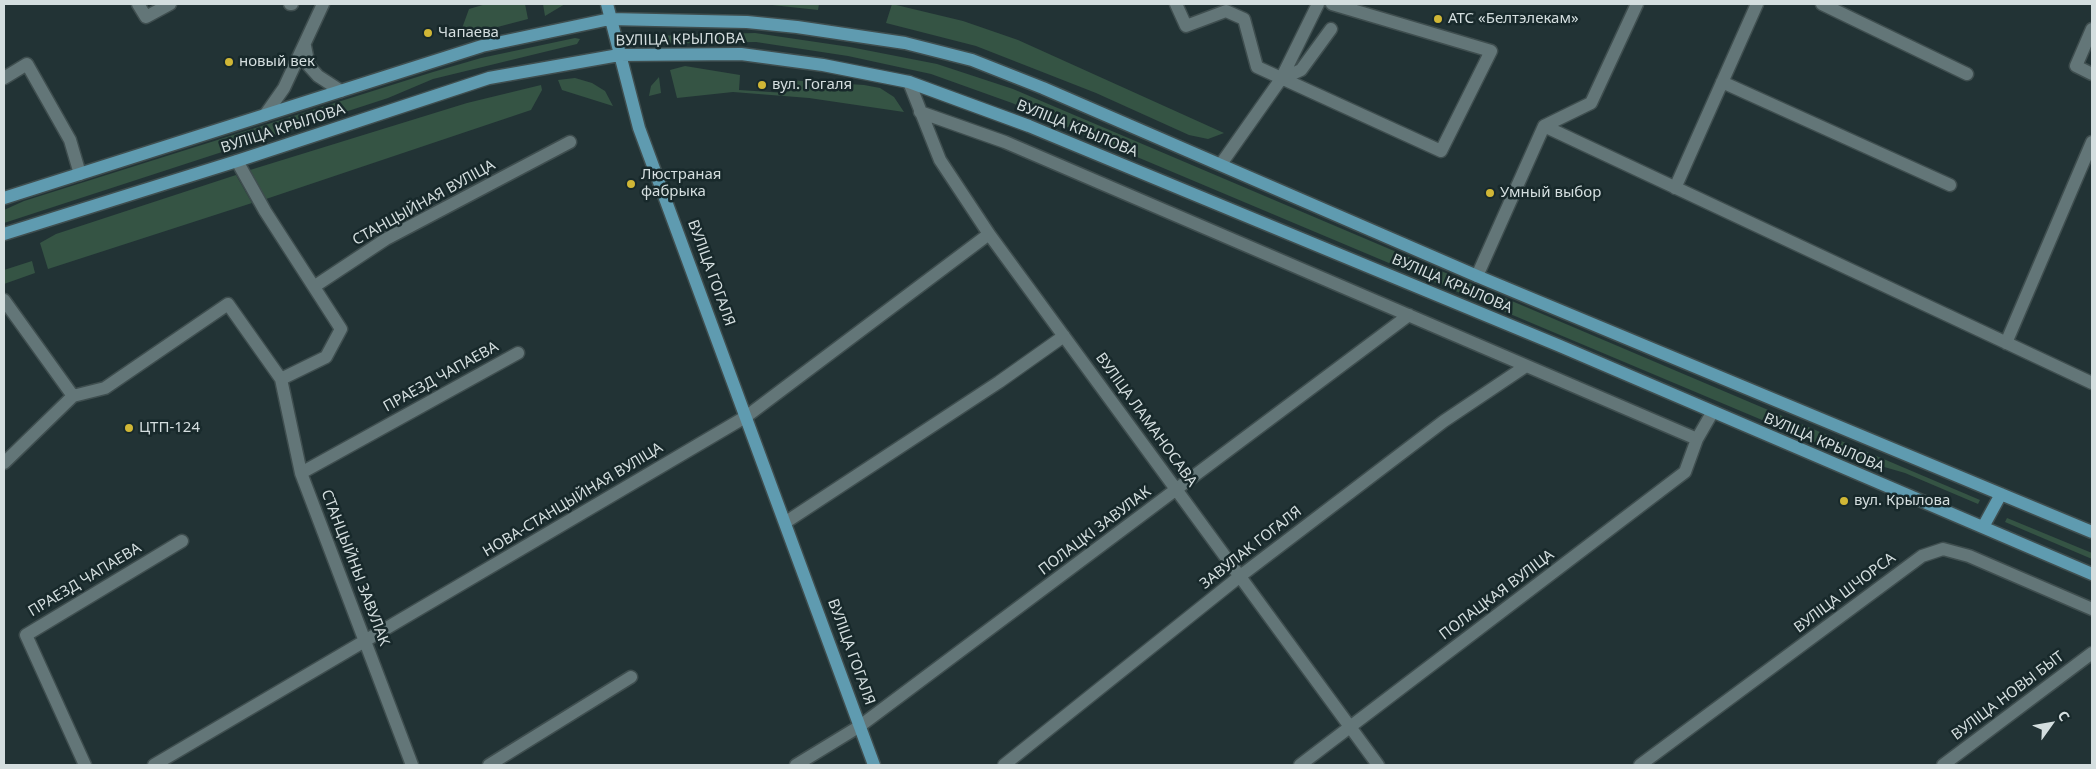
<!DOCTYPE html>
<meta charset="utf-8">
<style>
body{margin:0}
#map{position:relative;width:2096px;height:769px;overflow:hidden;background:#223335;font-family:"Noto Sans",sans-serif}
canvas{display:block}
.frame{position:absolute;inset:0;border:5px solid #d4dedf;pointer-events:none}
.north{position:absolute;left:2026px;top:699px;width:50px;height:50px;-webkit-text-stroke:4px #18292b;paint-order:stroke;rotate:58deg;font-size:14px;font-weight:700;line-height:20px;text-align:center;color:#d4dedf}
.north::after{content:'';display:block;margin:auto;width:18px;height:22px;background:#d4dedf;clip-path:polygon(50% 0,100% 100%,50% 72%,0 100%)}
</style>
<div id="map">
<canvas width="2096" height="769"></canvas>
<div class="frame"></div>
<div class="north">С</div>
</div>
<script>
const c = document.querySelector('canvas').getContext('2d');
c.lineJoin = 'round';
function fillPath(path, color) {
  c.fillStyle = color;
  c.fill(path, 'evenodd');
}
function toPath(rows) {
  const path = new Path2D();
  for (const r of rows) {
    path.moveTo(r[0], r[1]);
    for (let i = 2; i < r.length; i += 2) path.lineTo(r[i], r[i + 1]);
  }
  return path;
}
function trace(path, color, width, dash) {
  c.strokeStyle = color;
  c.lineWidth = width;
  c.lineCap = dash ? 'butt' : 'round';
  c.setLineDash(dash || []);
  c.stroke(path);
}
function label(font, color, halo, rows, align = 'center') {
  c.font = font + ' "Noto Sans",sans-serif';
  c.lineWidth = 5;
  c.setLineDash([]);
  c.textBaseline = 'middle';
  c.strokeStyle = halo;
  c.fillStyle = color;
  for (const [text, x, y, turn = 0] of rows) {
    c.save();
    c.translate(x, y);
    c.rotate((+turn || 0) * Math.PI / 180);
    c.textAlign = isNaN(turn) ? turn : align;
    if (halo) c.strokeText(text, 0, 0);
    c.fillText(text, 0, 0);
    c.restore();
  }
}
fillPath(toPath([
 [486,4,525,4,528,19,486,30,461,31,469,9],
 [543,4,565,4,545,16],
 [763,4,819,4,818,10],
 [892,4,963,21,1018,40,1224,133,1208,139,1189,135,1096,93,976,46,886,23],
 [755,33,850,47,937,64,1013,89,1980,500,1978,504,1905,473,1850,457,1099,141,1012,103,931,74,848,56,756,42,651,44,644,41,649,36],
 [575,38,580,39,577,44,433,79,388,98,4,223,4,210,24,201,433,72,481,58],
 [685,66,740,75,739,90,786,93,788,80,864,85,880,88,894,97,904,112,809,98,733,92,677,98,670,70],
 [659,77,661,93,649,96,651,86],
 [575,78,592,83,605,91,613,106,562,90,558,80],
 [541,85,542,90,531,110,266,199,250,170,467,103],
 [236,175,252,203,48,269,40,243,56,234],
 [32,261,35,273,4,284,4,270],
 [2007,518,2092,553,2092,559,2005,522]
]), '#355444');
const minor = toPath([
 [138,4,146,17,170,4],
 [290,4,292,4],
 [1176,4,1186,26,1226,11,1244,19,1257,67,1441,151,1491,51,1332,4],
 [1822,4,1967,74],
 [2092,29,2076,66,2092,74],
 [305,46,309,66,318,76,341,91],
 [4,78,27,64,70,140,80,174],
 [1281,79,1301,70,1331,29],
 [909,82,940,160,989,234,1378,765],
 [1722,82,1950,185],
 [920,112,1005,142,1697,439],
 [265,115,284,88,323,4],
 [1544,126,1591,103,1637,4],
 [1221,164,1281,79,1318,4],
 [1675,188,1757,4],
 [1477,276,1544,126,2092,383],
 [315,286,386,239,570,142],
 [4,300,73,396],
 [2006,343,2092,142],
 [281,379,301,473,412,765],
 [4,463,73,396,105,388,228,304,281,379,326,357,341,329,265,211,237,161],
 [301,473,518,353],
 [786,522,999,382,1064,336],
 [85,765,26,635,182,541],
 [154,765,747,416,989,234],
 [489,765,631,677],
 [796,765,860,726,1409,315],
 [1004,765,1239,577,1444,421,1526,366],
 [1300,765,1685,472,1697,439,1712,413],
 [1640,765,1922,556,1943,549,1969,556,2092,609],
 [1943,765,2092,653]
]);
const major = toPath([
 [607,4,639,128,874,765],
 [4,198,482,46,610,19,747,22,797,27,905,43,972,60,1043,88,1477,276,2092,532],
 [4,234,237,161,489,78,619,55,741,54,823,65,909,82,1029,126,1560,346,2092,574],
 [1983,527,2001,494]
]);
trace(minor, '#3f4e4f', 15);
trace(major, '#3f4e4f', 15);
trace(minor, '#637678', 12);
trace(major, '#5f9bb0', 12);
for (const [x, y, r, color] of [
 [1438,19,5,"#d1b736"],
 [428,33,5,"#d1b736"],
 [229,62,5,"#d1b736"],
 [762,85,5,"#d1b736"],
 [631,184,5,"#d1b736"],
 [1490,193,5,"#d1b736"],
 [129,428,5,"#d1b736"],
 [1844,501,5,"#d1b736"]
]) {
  const dot = new Path2D();
  dot.arc(x, y, r, 0, 2 * Math.PI);
  c.fillStyle = color;
  c.fill(dot);
  trace(dot, '#18292b', 2);
}
label('15px', '#d4dedf', '#18292b', [
 ["АТС «Белтэлекам»",1448,19],
 ["Чапаева",438,33],
 ["новый век",239,62],
 ["вул. Гогаля",772,85],
 ["Люстраная",641,175],
 ["фабрыка",641,192],
 ["Умный выбор",1500,193],
 ["ЦТП-124",139,428],
 ["вул. Крылова",1854,501]
], 'left');
label('15px', '#d4dedf', '#18292b', [
 ["ВУЛІЦА КРЫЛОВА",680,40,-1],
 ["ВУЛІЦА КРЫЛОВА",283,129,-18],
 ["ВУЛІЦА КРЫЛОВА",1077,129,22],
 ["СТАНЦЫЙНАЯ ВУЛІЦА",424,203,-29],
 ["ВУЛІЦА ГОГАЛЯ",711,273,70],
 ["ВУЛІЦА КРЫЛОВА",1452,284,23],
 ["ПРАЕЗД ЧАПАЕВА",441,377,-29],
 ["ВУЛІЦА ЛАМАНОСАВА",1146,420,54],
 ["ВУЛІЦА КРЫЛОВА",1824,443,23],
 ["НОВА-СТАНЦЫЙНАЯ ВУЛІЦА",573,500,-31],
 ["ПОЛАЦКІ ЗАВУЛАК",1095,531,-37],
 ["ЗАВУЛАК ГОГАЛЯ",1251,548,-38],
 ["СТАНЦЫЙНЫ ЗАВУЛАК",355,568,69],
 ["ПРАЕЗД ЧАПАЕВА",85,580,-31],
 ["ВУЛІЦА ШЧОРСА",1845,593,-37],
 ["ПОЛАЦКАЯ ВУЛІЦА",1497,595,-37],
 ["ВУЛІЦА ГОГАЛЯ",851,652,70],
 ["ВУЛІЦА НОВЫ БЫТ",2008,696,-37]
]);
</script>
